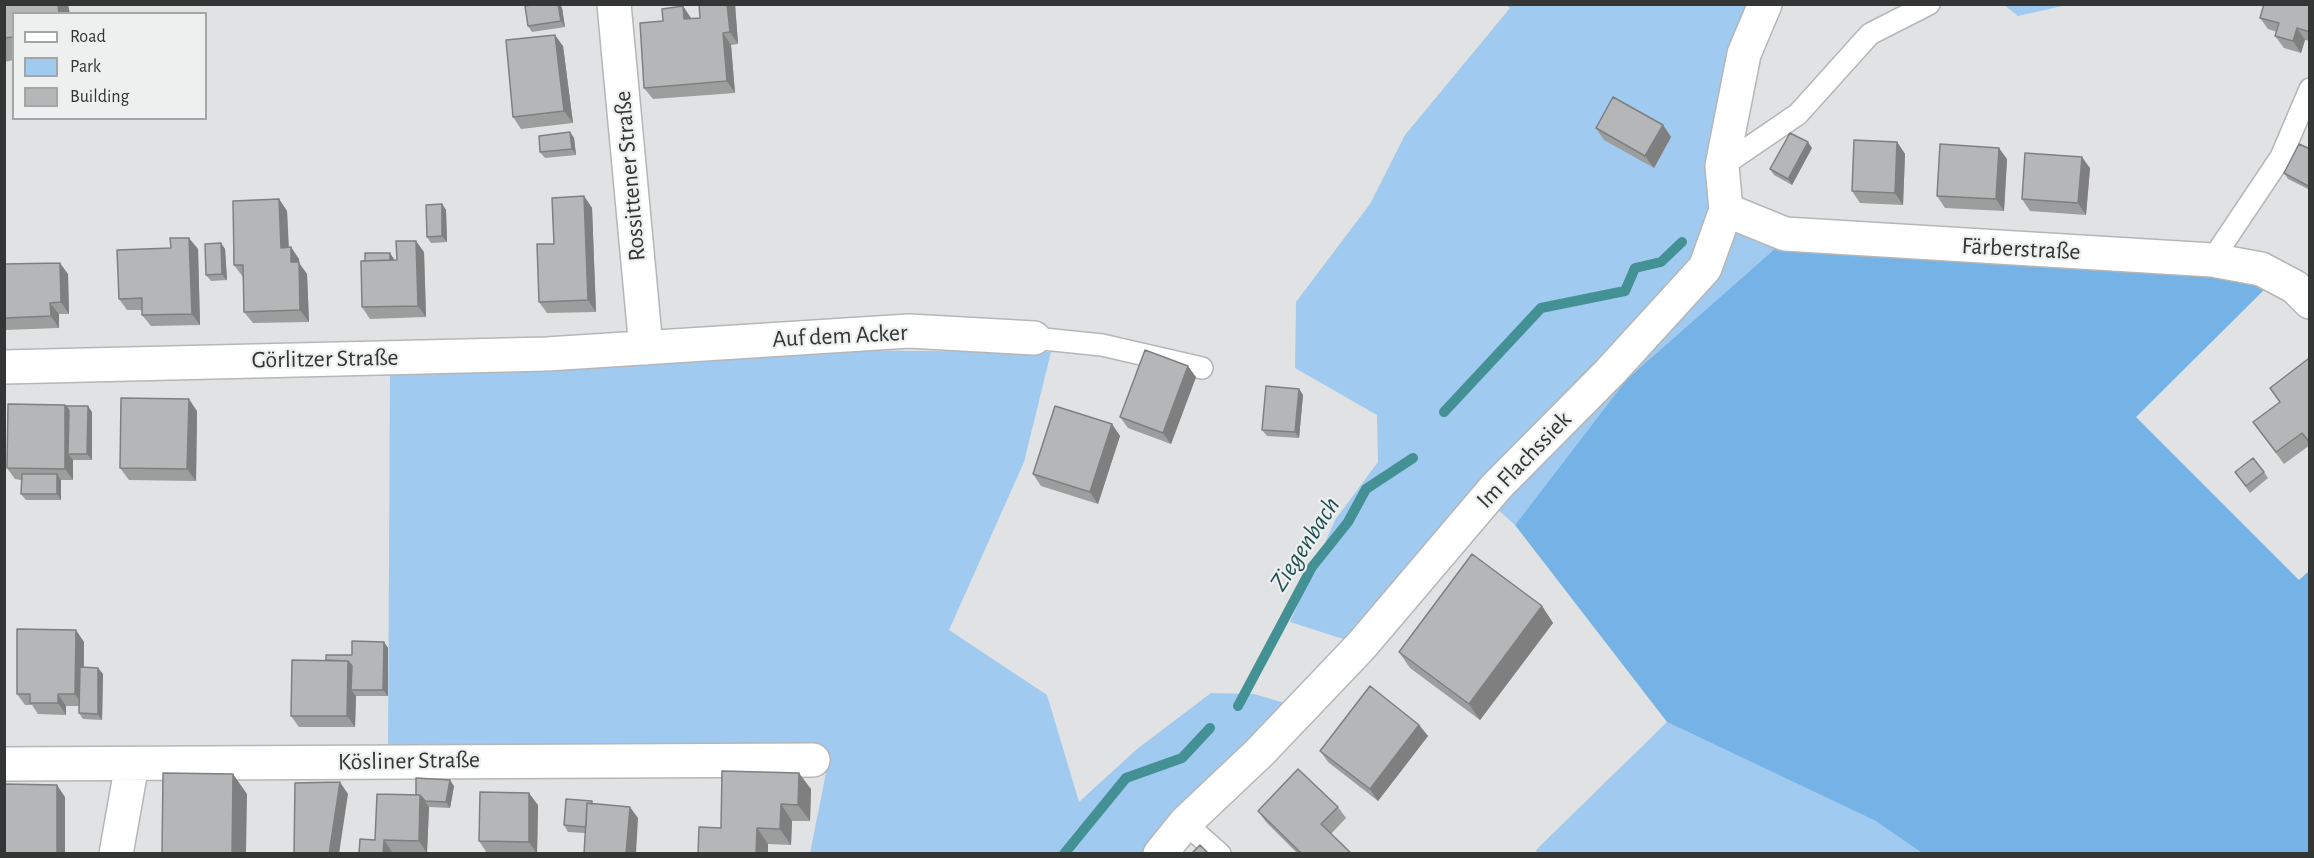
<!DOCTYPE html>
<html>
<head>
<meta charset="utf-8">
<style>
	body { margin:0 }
	#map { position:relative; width:2314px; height:858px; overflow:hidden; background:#e1e2e3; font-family:"Alegreya Sans",sans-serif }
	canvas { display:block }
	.frame { position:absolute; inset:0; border:6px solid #343535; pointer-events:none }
	.legend { position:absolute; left:12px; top:12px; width:195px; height:108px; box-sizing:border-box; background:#eef0f0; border:2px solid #a4a5a5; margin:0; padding:8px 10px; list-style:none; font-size:18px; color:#343535 }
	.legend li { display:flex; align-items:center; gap:12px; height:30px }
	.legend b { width:30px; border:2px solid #a4a5a5 }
</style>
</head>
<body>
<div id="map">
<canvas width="2314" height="858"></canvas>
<div class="frame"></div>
<ul class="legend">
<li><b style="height:8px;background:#fff"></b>Road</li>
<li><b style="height:16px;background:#a0caef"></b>Park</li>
<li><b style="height:16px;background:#b5b6b7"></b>Building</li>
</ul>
</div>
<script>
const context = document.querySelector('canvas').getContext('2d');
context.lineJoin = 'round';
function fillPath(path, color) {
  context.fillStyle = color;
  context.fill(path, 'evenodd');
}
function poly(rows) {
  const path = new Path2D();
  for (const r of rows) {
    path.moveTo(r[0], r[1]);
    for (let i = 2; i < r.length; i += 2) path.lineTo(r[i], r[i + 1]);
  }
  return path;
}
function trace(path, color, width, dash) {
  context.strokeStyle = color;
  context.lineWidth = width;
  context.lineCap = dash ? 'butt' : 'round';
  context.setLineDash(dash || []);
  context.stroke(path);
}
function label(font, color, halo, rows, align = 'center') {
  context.font = font + ' "Alegreya Sans",sans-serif';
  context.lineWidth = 4.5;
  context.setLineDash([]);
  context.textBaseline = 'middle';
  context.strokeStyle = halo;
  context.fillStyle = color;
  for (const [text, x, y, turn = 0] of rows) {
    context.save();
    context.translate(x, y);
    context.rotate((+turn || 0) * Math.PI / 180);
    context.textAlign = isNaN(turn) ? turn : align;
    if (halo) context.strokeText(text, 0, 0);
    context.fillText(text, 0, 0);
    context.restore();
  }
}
fillPath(poly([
	[1506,5,1783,5,1756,59,1731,167,1732,208,1786,239,1627,379,1515,525,1482,495,1359,644,1290,622,1335,520,1378,462,1377,415,1295,368,1296,302,1370,204,1405,135,1510,8],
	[2004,5,2067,5,2018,16],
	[797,350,1051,352,1024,462,949,630,1047,695,1079,802,1137,749,1211,693,1254,694,1302,708,1154,854,810,853,830,753,388,750,390,373],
	[1667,722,1877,821,1922,853,1537,854,1536,850]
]), '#a0caef');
fillPath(poly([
	[1786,239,2226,269,2270,284,2136,417,2299,580,2309,571,2309,853,1922,853,1876,821,1667,722,1515,525,1627,379]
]), '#75b2e6');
trace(poly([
	[1444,412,1541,308,1625,291,1635,268,1661,262,1682,242],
	[1238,706,1312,567,1348,522,1366,489,1413,458],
	[1064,854,1126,778,1182,758,1210,728]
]), '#439194', 10);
const lane = poly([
	[1722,166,1798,114,1870,34,1929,4],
	[2212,260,2281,157,2310,89],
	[1034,338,1102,345,1202,368],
	[1185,823,1220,854]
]);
const street = poly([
	[614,4,646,348],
	[1726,210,1785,234,2212,260,2261,269,2295,287,2310,302],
	[4,367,547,354,909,331,1034,338],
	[4,764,813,760],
	[116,854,132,764],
	[1160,854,1185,823,1259,753,1361,646,1496,487,1610,372,1705,268,1726,210,1722,166,1744,54,1765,4]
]);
trace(lane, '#b5b6b7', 24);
trace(street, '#b5b6b7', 36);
trace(lane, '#fff', 21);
trace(street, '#fff', 33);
fillPath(poly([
	[4,4,14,14,14,60,4,62],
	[699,4,735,4,738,44,731,45,735,93,653,99,644,88,663,21,683,6,691,19,700,18],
	[2310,4,2310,41,2305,40,2301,53,2284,48,2275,36,2277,32,2268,29,2260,18],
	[562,8,565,27,532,32,528,26],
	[563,46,573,123,521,129,513,117],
	[1663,125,1671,137,1654,168,1604,140,1596,128],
	[570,132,574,138,576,155,545,158,540,152],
	[1897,142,1905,154,1903,205,1860,203,1852,191],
	[1812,148,1792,185,1774,175,1770,169],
	[2310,149,2310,190,2288,179,2284,173],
	[2007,159,2004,211,1945,208,1937,196],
	[2090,168,2086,215,2030,211,2022,199],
	[584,196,592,208,596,312,547,313,539,302,554,244],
	[279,199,287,211,289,247,299,259,299,263,307,274,309,322,253,323,244,312,244,277,243,277,234,265],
	[442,204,446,210,447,242,431,243,427,237],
	[221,243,225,249,227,280,211,281,206,275],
	[198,249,200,325,151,326,142,315,142,310,127,310,119,299],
	[424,252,426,317,370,319,362,307,394,259,394,260,397,260],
	[4,264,68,274,69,314,59,314,59,328,4,330],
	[2310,361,2310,445,2284,464,2253,422,2280,402,2270,388],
	[1196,377,1171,444,1128,428,1120,417],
	[1299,389,1303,395,1299,438,1267,436,1262,430],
	[66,406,92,412,92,460,73,460,73,480,61,480,61,500,26,500,21,494,21,480,15,479,7,468],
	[197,411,196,481,129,480,120,468],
	[1112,424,1120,436,1098,504,1041,486,1033,474],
	[2235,472,2264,472,2268,478,2250,493],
	[1542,606,1553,623,1480,720,1410,668,1399,652],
	[84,642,84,667,98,668,103,674,102,720,83,719,79,713,79,706,66,706,66,715,38,714,32,705,25,705,17,694],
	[384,642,388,648,388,696,356,696,355,727,299,727,291,716,326,660,352,655],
	[1419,725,1428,736,1378,801,1328,762,1320,751],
	[454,786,450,808,429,807,427,853,392,852,359,854,375,840,416,795],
	[811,789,810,821,792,821,791,845,768,844,768,854,698,854,721,828],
	[594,804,638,818,585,833,568,832,564,825],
	[538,805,537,854,487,853,479,841],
	[1338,807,1346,818,1331,834,1352,854,1298,854,1266,822,1258,811]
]), '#9c9d9d');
fillPath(poly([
	[58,4,68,4,70,14,59,14],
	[558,4,560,4,562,8,565,27,561,21],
	[727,4,735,4,738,44,730,32],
	[683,6,691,18,692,31,684,19],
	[2297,28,2305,40,2301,53,2293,41],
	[723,33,731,45,735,93,727,81],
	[555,35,563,46,573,123,564,111],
	[1663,125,1671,137,1654,168,1645,156],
	[570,132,574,138,576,155,572,149],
	[1808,142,1812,148,1792,185,1788,179],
	[1897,142,1905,154,1903,205,1895,193],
	[1999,148,2007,159,2004,211,1996,199],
	[2082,157,2090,168,2086,215,2078,203],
	[584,196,592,208,596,312,588,300],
	[279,199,287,211,289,260,281,248],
	[442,204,446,210,447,242,442,236],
	[189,238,198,249,200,325,192,314],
	[416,241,424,252,426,317,418,306],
	[221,243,225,249,227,280,222,274],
	[291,247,299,259,299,263,307,274,309,322,300,310,291,262],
	[390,253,394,259,395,272,390,266],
	[60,263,68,274,69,314,61,302],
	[50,303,59,314,59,328,51,316],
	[1188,366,1196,377,1171,444,1163,433],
	[1299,389,1303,395,1299,438,1295,432],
	[189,399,197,411,196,481,187,469],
	[65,405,73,417,68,454,73,460,73,480,65,469],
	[88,406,92,412,92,460,87,454],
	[1112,424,1120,436,1098,504,1090,492],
	[57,474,61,480,61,500,57,494],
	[1542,606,1553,623,1480,720,1469,704],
	[76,630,84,642,83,706,75,694],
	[384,642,388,648,388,696,383,690],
	[348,661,356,672,351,690,356,696,355,727,347,716],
	[98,668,103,674,102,720,98,714],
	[58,694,66,706,66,715,58,703],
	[1419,725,1428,736,1378,801,1370,789],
	[799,773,811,789,810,821,798,805],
	[233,774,247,794,246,854,232,854],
	[450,780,454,786,450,808,446,802],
	[340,782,348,794,339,854,329,854],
	[57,785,65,797,65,854,57,854],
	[529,793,538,805,537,854,529,842],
	[420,795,429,807,427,853,419,841],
	[781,804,792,821,791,845,780,829],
	[630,807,638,818,636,854,626,854],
	[757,828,768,844,768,854,756,854],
	[384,840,392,852,392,854,383,852]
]), '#7f7f80');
const building = poly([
	[4,4,58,4,59,14,14,14,14,37,4,38,4,4],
	[538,4,558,4,561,21,528,26,525,6,538,4],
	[699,4,727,4,730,32,723,33,727,81,644,88,640,23,663,21,662,9,683,6,684,19,700,18,699,4],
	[2264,4,2310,4,2310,32,2297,28,2293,41,2275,36,2279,23,2260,18,2264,4],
	[555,35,564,111,513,117,506,40,555,35],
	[1613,97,1663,125,1645,156,1596,128,1613,97],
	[570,132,572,149,540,152,539,136,570,132],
	[1790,133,1808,142,1788,179,1770,169,1790,133],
	[1854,140,1897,142,1895,193,1852,191,1854,140],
	[1940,144,1999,148,1996,199,1937,196,1940,144],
	[2299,144,2310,149,2310,187,2284,173,2299,144],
	[2025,153,2082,157,2078,203,2022,199,2025,153],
	[584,196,588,300,539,302,537,244,554,244,552,198,584,196],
	[279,199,281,248,291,247,291,262,299,262,300,310,244,312,243,265,234,265,233,201,279,199],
	[442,204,442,236,427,237,426,205,442,204],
	[170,238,189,238,192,314,142,315,142,298,119,299,117,250,171,248,170,238],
	[396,241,416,241,418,306,362,307,361,261,397,260,396,241],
	[221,243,222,274,206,275,205,244,221,243],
	[365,253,390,253,390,260,365,261,365,253],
	[60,263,61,302,50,303,51,316,4,318,4,264,60,263],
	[1145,350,1188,366,1163,433,1120,417,1145,350],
	[2308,359,2310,361,2310,443,2302,433,2276,452,2253,422,2280,402,2270,388,2308,359],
	[1266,386,1299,389,1295,432,1262,430,1266,386],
	[121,398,189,399,187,469,120,468,121,398],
	[8,404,65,405,65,469,7,468,8,404],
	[66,406,88,406,87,454,68,454,69,411,66,406],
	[1055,406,1112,424,1090,492,1033,474,1055,406],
	[2253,458,2264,472,2246,486,2235,472,2253,458],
	[22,474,57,474,57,494,21,494,22,474],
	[1472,554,1542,606,1469,704,1399,652,1472,554],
	[17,629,76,630,75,694,58,694,58,703,30,703,30,694,17,694,17,629],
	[352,641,384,642,383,690,351,690,352,666,348,661,326,660,326,655,352,655,352,641],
	[292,660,348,661,347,716,291,716,292,660],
	[80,667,98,668,98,714,79,713,80,667],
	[1370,686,1419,725,1370,789,1320,751,1370,686],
	[1298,769,1338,807,1321,824,1352,854,1302,854,1258,811,1298,769],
	[722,771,799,773,798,805,781,804,780,829,757,828,756,854,698,854,699,827,721,828,722,771],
	[163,773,233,774,232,854,162,854,163,773],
	[416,778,450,780,446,802,425,801,420,795,416,795,416,778],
	[340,782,329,854,294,854,295,783,340,782],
	[4,784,57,785,57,854,4,854,4,784],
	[480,792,529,793,529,842,479,841,480,792],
	[377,794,420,795,419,841,384,840,383,852,413,854,359,854,360,839,375,840,377,794],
	[566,799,592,801,592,804,587,803,586,827,564,825,566,799],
	[587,803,630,807,626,854,584,854,587,803],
	[1200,845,1209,854,1191,854,1200,845]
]);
fillPath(building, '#b5b6b7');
trace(building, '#7f7f80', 1.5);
label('24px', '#343535', '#eef0f0', [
	["Rossittener Straße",630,176,-95],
	["Färberstraße",2021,249,3],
	["Auf dem Acker",840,336,-3],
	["Görlitzer Straße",325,359,-1],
	["Im Flachssiek",1524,460,-46],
	["Kösliner Straße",409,761,-1]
]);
label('italic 26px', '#205052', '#eef0f0', [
	["Ziegenbach",1305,544,-57]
]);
</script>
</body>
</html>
